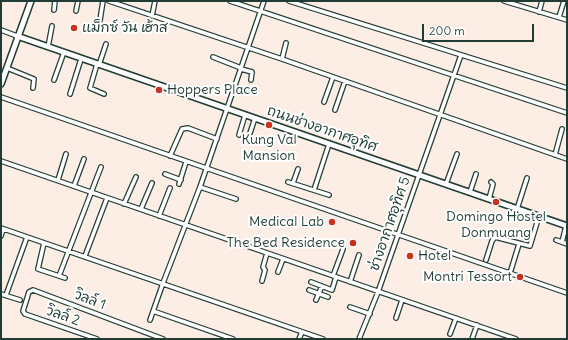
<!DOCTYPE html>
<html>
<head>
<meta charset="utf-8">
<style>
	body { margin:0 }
	#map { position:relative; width:568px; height:340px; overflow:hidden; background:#fdeee5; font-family:Delius,sans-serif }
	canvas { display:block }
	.frame { position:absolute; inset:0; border:2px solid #1f3d34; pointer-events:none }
	.scale { position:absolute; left:422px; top:24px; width:112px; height:18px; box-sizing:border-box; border:2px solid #1f3d34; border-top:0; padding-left:5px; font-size:12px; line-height:14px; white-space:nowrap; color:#1f3d34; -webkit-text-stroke:3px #fff; paint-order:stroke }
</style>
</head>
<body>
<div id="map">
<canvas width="568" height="340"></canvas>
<div class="frame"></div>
<div class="scale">200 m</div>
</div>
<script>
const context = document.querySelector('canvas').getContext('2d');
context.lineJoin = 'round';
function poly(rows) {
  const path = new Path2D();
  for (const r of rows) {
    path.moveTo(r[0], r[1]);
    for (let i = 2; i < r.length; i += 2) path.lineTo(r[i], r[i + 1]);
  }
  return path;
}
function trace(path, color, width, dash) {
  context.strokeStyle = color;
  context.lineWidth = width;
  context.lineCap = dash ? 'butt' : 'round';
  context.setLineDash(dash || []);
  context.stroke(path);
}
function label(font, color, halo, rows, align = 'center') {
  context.font = font + ' Delius,"Playpen Sans Thai",sans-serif';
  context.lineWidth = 4;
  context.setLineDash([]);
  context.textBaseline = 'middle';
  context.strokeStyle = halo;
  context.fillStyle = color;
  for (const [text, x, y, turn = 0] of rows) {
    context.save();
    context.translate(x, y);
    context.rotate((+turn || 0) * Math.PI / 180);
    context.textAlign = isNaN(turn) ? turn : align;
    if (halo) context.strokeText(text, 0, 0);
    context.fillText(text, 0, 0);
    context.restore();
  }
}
const street = poly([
	[109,1,282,59,567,159],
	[230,1,567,113],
	[289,1,567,88],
	[504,1,567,20],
	[54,10,55,1],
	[76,11,78,1],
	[539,12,542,1],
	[152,16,155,1],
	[559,17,564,1],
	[100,20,103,1],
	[1,30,17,36],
	[48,47,52,26],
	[213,57,241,68],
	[282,59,286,43],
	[97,64,90,88,104,94],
	[99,65,106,44],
	[7,68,34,79,33,88],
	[241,69,252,72,251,80],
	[54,80,64,52],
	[70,94,81,59],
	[1,97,567,293],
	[324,102,333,77],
	[335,110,345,81],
	[250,133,255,118],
	[239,135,245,115],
	[555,155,562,129],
	[170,156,182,129,188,128,217,139],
	[1,161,516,339],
	[165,174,181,180],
	[58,180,66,154],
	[288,182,329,195],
	[293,183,298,169],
	[179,184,186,162],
	[446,184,457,154],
	[74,186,84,159],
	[200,187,236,199],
	[314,190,329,144],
	[470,192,476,174],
	[489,199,493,184,491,182],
	[124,204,136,177],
	[141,209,152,183],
	[517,209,527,178],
	[159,216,170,188],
	[1,228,323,339],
	[1,236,3,229],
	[556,240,567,244],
	[562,242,566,226],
	[44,243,38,269,65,278],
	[85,256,107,198],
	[486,260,492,241,495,237,530,246,539,216],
	[511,270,519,244],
	[278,272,283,259],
	[59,276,101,167],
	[333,276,343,249],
	[262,281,265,270,263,267,267,253],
	[311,282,332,290,336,277],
	[350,282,359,255],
	[309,290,328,297],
	[1,294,20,300],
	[6,295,27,237],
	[316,300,322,286],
	[350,307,370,314],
	[153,311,233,339],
	[396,318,402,300],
	[150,320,163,283,200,187,264,1],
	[450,334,456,318],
	[97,339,25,314,23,311,29,292,33,290,163,339],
	[299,339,302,332],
	[359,339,378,292,461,55],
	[472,339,477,325]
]);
const secondary = poly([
	[17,36,567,226],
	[1,84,31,1]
]);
trace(street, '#1f3d34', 6);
trace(secondary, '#1f3d34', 8);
trace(street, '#fff', 3.5);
trace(secondary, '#fff', 5);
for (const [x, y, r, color] of [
	[74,28,4,"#c8321e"],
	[159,90,4,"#c8321e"],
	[269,125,4,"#c8321e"],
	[496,202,4,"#c8321e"],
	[332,222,4,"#c8321e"],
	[353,243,4,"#c8321e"],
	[410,256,4,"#c8321e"],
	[520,277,4,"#c8321e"]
]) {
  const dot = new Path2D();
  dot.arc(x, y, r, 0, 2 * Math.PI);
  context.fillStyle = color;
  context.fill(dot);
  trace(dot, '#fff', 1.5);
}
label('14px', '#1f3d34', '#fff', [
	["แม็กซ์ วัน เฮ้าส",82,28],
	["Hoppers Place",167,90],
	["Kung Val",269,140,"center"],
	["Mansion",269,156,"center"],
	["Domingo Hostel",496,217,"center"],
	["Donmuang",496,233,"center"],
	["Medical Lab",324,222,"right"],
	["The Bed Residence",345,243,"right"],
	["Hotel",418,256],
	["Montri Tessort",512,277,"right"]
], 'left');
label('14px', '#1f3d34', '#fff', [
	["ถนนช่างอากาศอุทิศ",322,129,19],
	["ช่างอากาศอุทิศ 5",390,224,-71],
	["วิลล์ 1",90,300,21],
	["วิลล์ 2",63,316,19]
]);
</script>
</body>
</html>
